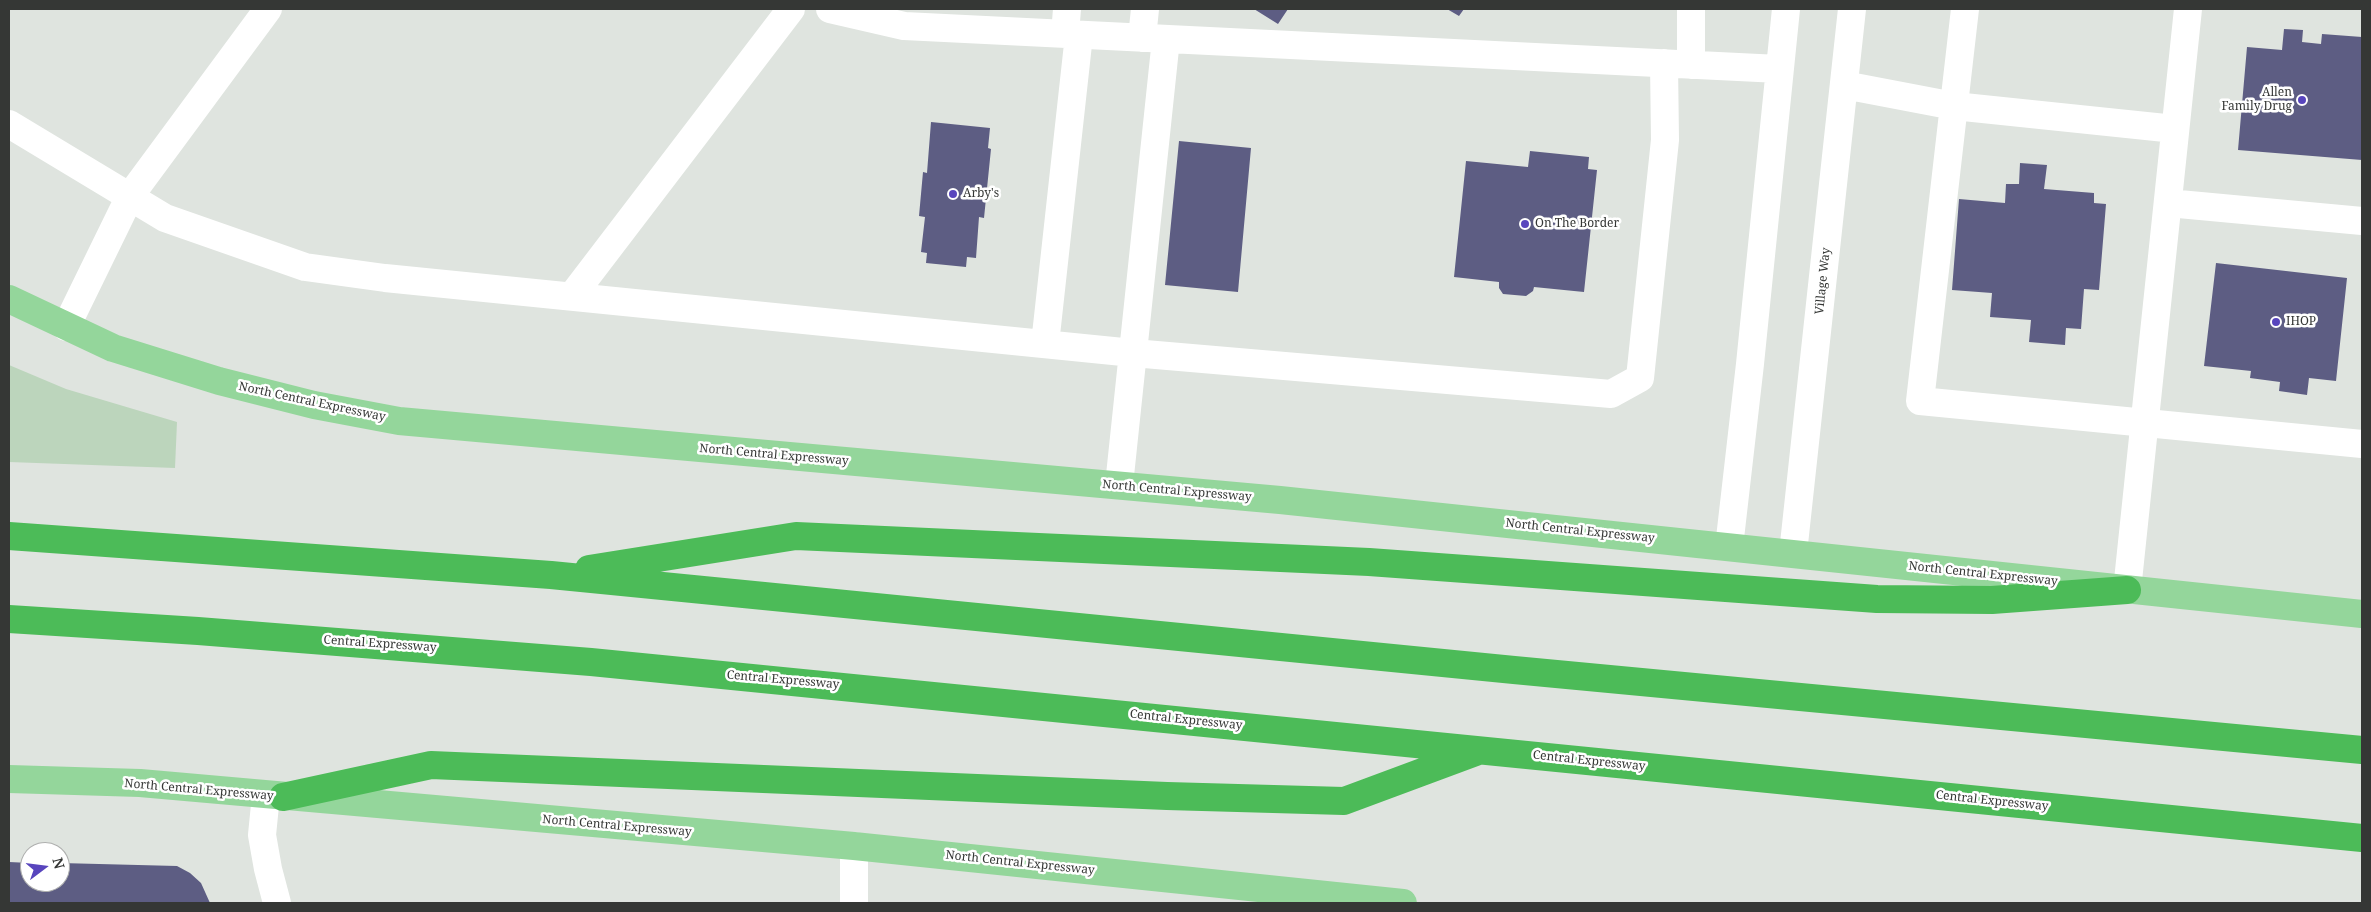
<!DOCTYPE html>
<html>
<head>
<meta charset="utf-8">
<style>
	body { margin:0 }
	#map { position:relative; width:2371px; height:912px; overflow:hidden; background:#dfe4df; font-family:"Noto Serif",serif }
	canvas { display:block }
	.frame { position:absolute; inset:0; border:10px solid #353735; pointer-events:none }
	.north { position:absolute; left:20px; top:842px; width:50px; height:50px; box-sizing:border-box; background:#fff; border:1px solid #aeafae; border-radius:50%; rotate:75deg; font-size:14px; font-weight:700; line-height:20px; text-align:center; color:#353735 }
	.north::after { content:''; display:block; margin:auto; width:18px; height:22px; background:#5845bd; clip-path:polygon(50% 0,100% 100%,50% 72%,0 100%) }
</style>
</head>
<body>
<div id="map">
<canvas width="2371" height="912"></canvas>
<div class="frame"></div>
<div class="north">N</div>
</div>
<script>
const context = document.querySelector('canvas').getContext('2d');
context.lineJoin = 'round';
function fillPath(path, color) {
  context.fillStyle = color;
  context.fill(path, 'evenodd');
}
function poly(rows) {
  const path = new Path2D();
  for (const r of rows) {
    path.moveTo(r[0], r[1]);
    for (let i = 2; i < r.length; i += 2) path.lineTo(r[i], r[i + 1]);
  }
  return path;
}
function trace(path, color, width, dash) {
  context.strokeStyle = color;
  context.lineWidth = width;
  context.lineCap = dash ? 'butt' : 'round';
  context.setLineDash(dash || []);
  context.stroke(path);
}
function label(font, color, halo, rows, align = 'center') {
  context.font = font + ' "Noto Serif",serif';
  context.lineWidth = 5;
  context.setLineDash([]);
  context.textBaseline = 'middle';
  context.strokeStyle = halo;
  context.fillStyle = color;
  for (const [text, x, y, turn = 0] of rows) {
    context.save();
    context.translate(x, y);
    context.rotate((+turn || 0) * Math.PI / 180);
    context.textAlign = isNaN(turn) ? turn : align;
    if (halo) context.strokeText(text, 0, 0);
    context.fillText(text, 0, 0);
    context.restore();
  }
}
fillPath(poly([
	[9,365,66,389,177,422,175,468,9,462]
]), '#bcd5bc');
fillPath(poly([
	[1254,9,1288,9,1278,24],
	[1447,9,1464,9,1459,16],
	[2284,29,2303,30,2302,42,2321,44,2322,34,2362,37,2362,160,2238,150,2247,47,2282,50],
	[931,122,990,128,988,148,991,149,984,218,979,217,976,258,967,257,966,267,926,263,927,253,921,252,925,217,919,216,923,172,927,173],
	[1179,141,1251,148,1238,292,1165,285],
	[1530,151,1589,157,1588,169,1597,170,1584,292,1534,287,1533,291,1526,296,1503,294,1499,288,1499,282,1454,277,1466,161,1528,167],
	[2020,163,2047,165,2044,189,2094,193,2094,203,2106,204,2099,290,2084,289,2081,329,2066,328,2065,345,2029,342,2031,320,1990,317,1992,293,1952,290,1959,199,2005,203,2006,184,2019,184],
	[2216,263,2347,278,2336,381,2309,378,2307,395,2279,391,2280,382,2250,378,2251,371,2204,366],
	[9,862,30,863,30,882,60,882,60,863,177,866,190,873,201,883,210,903,9,903]
]), '#5d5d83');
trace(poly([
	[830,9,904,26,1779,69],
	[1691,9,1691,65],
	[1965,9,1920,401,2362,444],
	[1065,34,1067,9],
	[1142,38,1145,9],
	[1844,85,1954,106,2175,129],
	[9,124,165,218,305,267,385,278,1133,353,1611,394,1640,378,1665,140,1664,63],
	[2168,203,2362,221],
	[572,296,791,9],
	[66,327,130,196,268,9],
	[1045,344,1079,35],
	[1119,485,1166,39],
	[1729,547,1750,364,1786,9],
	[1793,553,1852,9],
	[2127,590,2188,9],
	[266,795,262,835,268,869,277,903],
	[854,846,854,903]
]), '#fff', 28);
trace(poly([
	[9,299,113,348,219,381,314,405,399,421,1280,500,2362,614],
	[9,779,140,783,854,846,1403,903]
]), '#94d69b', 28);
trace(poly([
	[9,536,551,575,1514,670,2362,750],
	[589,569,796,536,1369,562,1877,599,1992,600,2127,590],
	[9,619,198,631,591,662,2362,838],
	[283,797,431,765,1167,796,1344,801,1476,752]
]), '#4cbb58', 28);
for (const [x, y, r, color] of [
	[2302,100,5,"#5845bd"],
	[953,194,5,"#5845bd"],
	[1525,224,5,"#5845bd"],
	[2276,322,5,"#5845bd"]
]) {
  const dot = new Path2D();
  dot.arc(x, y, r, 0, 2 * Math.PI);
  context.fillStyle = color;
  context.fill(dot);
  trace(dot, '#fff', 2);
}
label('12px', '#353735', '#fff', [
	["Allen",2292,93,"right"],
	["Family Drug",2292,107,"right"],
	["Arby's",963,194],
	["On The Border",1535,224],
	["IHOP",2286,322]
], 'left');
label('12px', '#353735', '#fff', [
	["Village Way",1823,281,-84],
	["North Central Expressway",312,402,12],
	["North Central Expressway",774,455,5],
	["North Central Expressway",1177,491,5],
	["North Central Expressway",1580,531,6],
	["North Central Expressway",1983,574,6],
	["Central Expressway",380,644,4],
	["Central Expressway",783,680,5],
	["Central Expressway",1186,720,6],
	["Central Expressway",1589,761,6],
	["North Central Expressway",199,790,5],
	["Central Expressway",1992,801,6],
	["North Central Expressway",617,826,5],
	["North Central Expressway",1020,863,6]
]);
</script>
</body>
</html>
